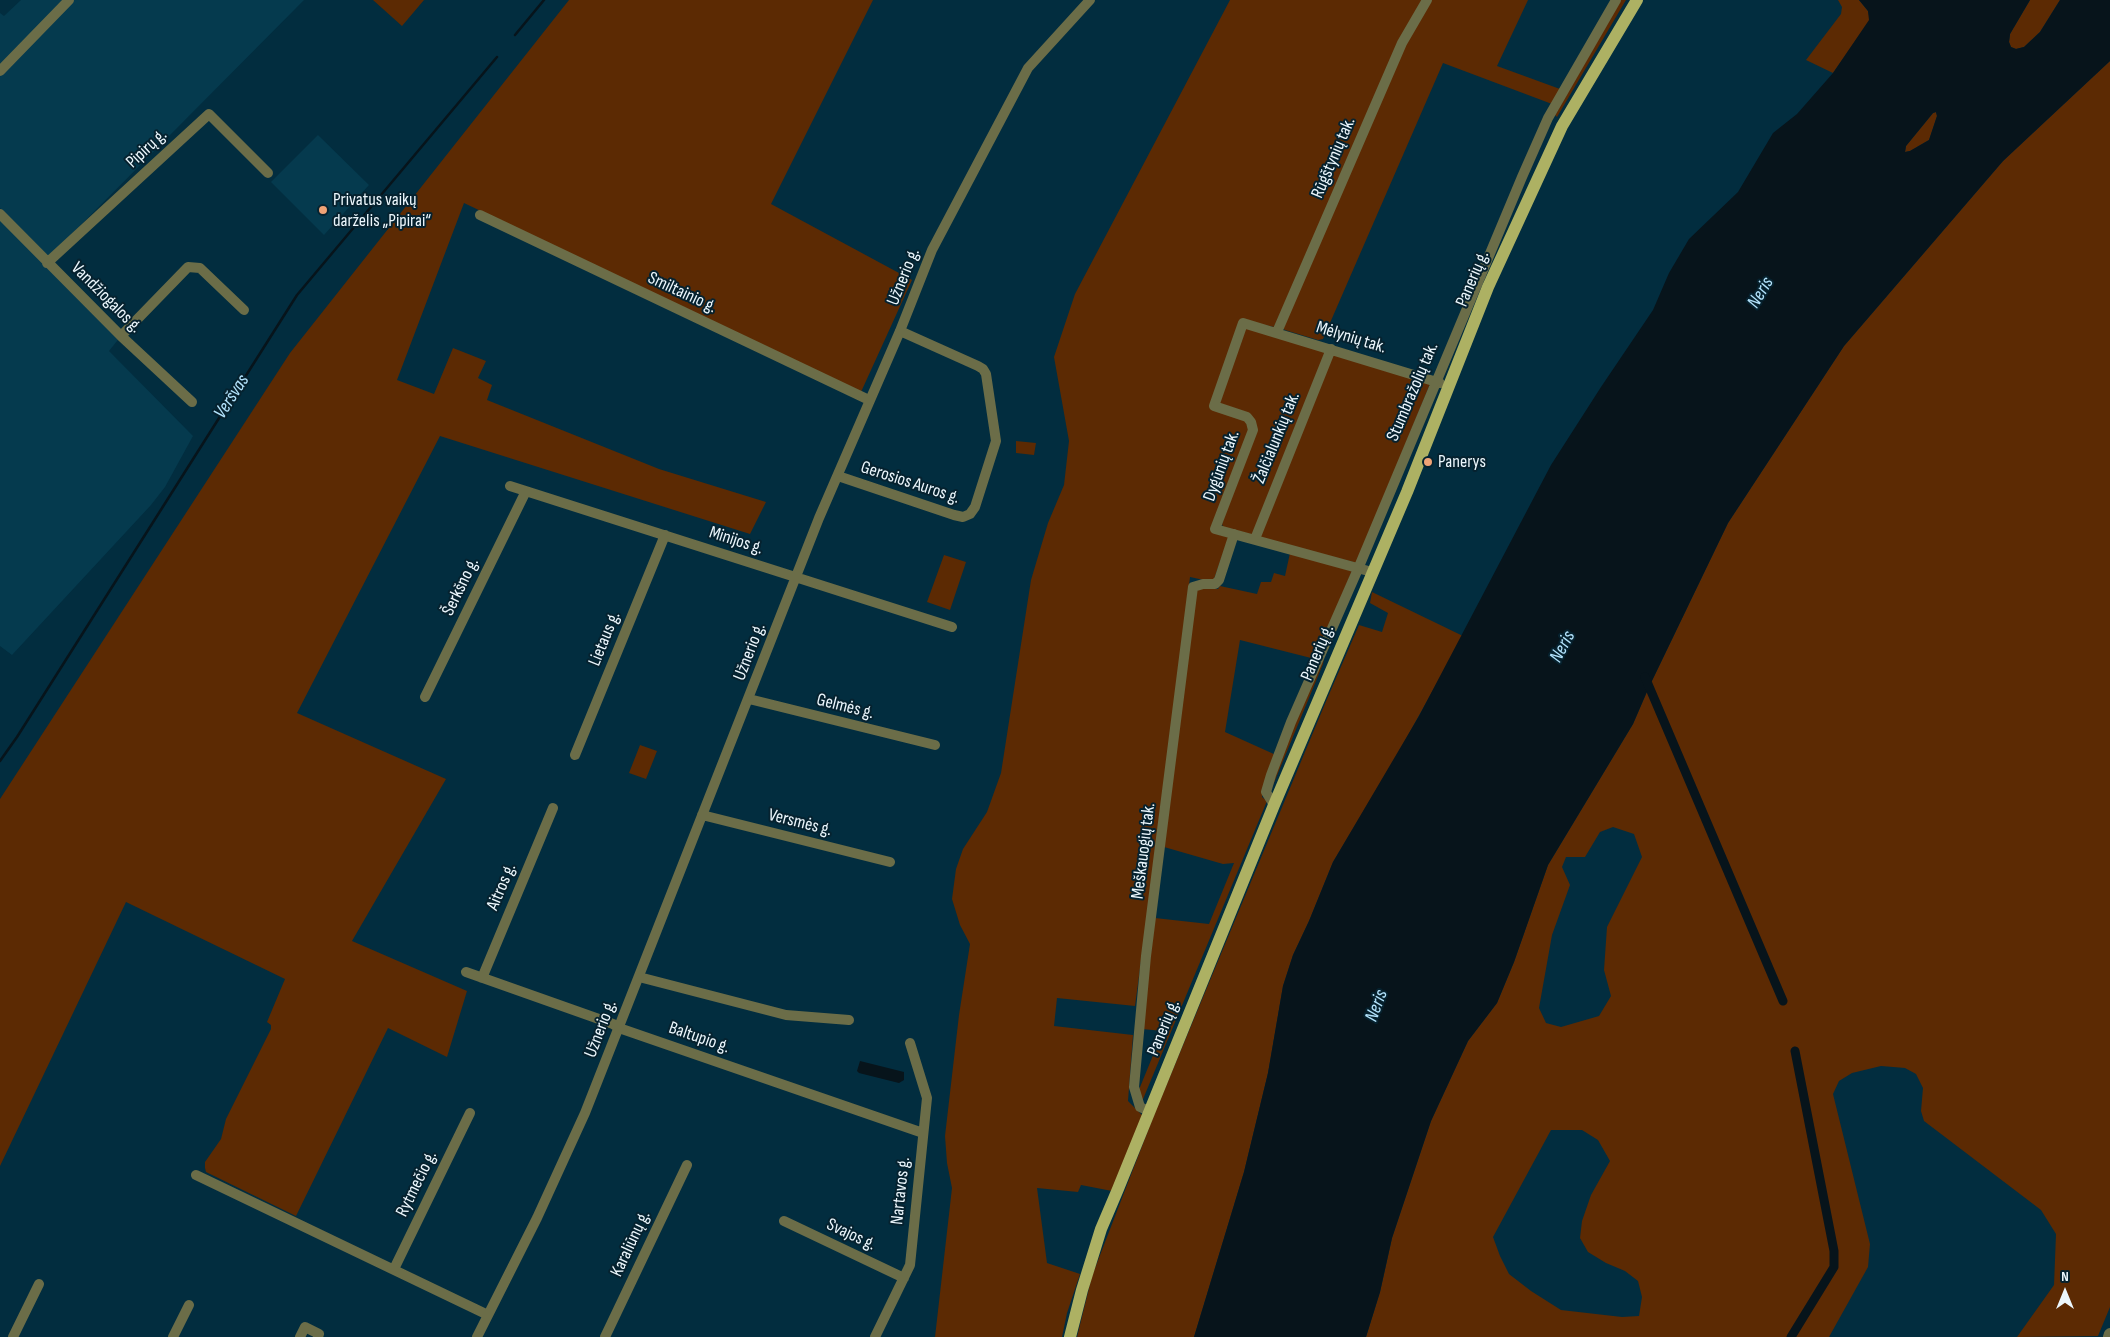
<!DOCTYPE html>
<html>
<head>
<meta charset="utf-8">
<style>
	body { margin:0 }
	#map { position:relative; width:2110px; height:1337px; overflow:hidden; background:#022d3f; font-family:"Sofia Sans Condensed",sans-serif }
	canvas { display:block }
	.north { position:absolute; left:2040px; top:1267px; width:50px; height:50px; -webkit-text-stroke:4px #06222f; paint-order:stroke; rotate:0deg; font-size:14px; font-weight:700; line-height:20px; text-align:center; color:#ecf7fd }
	.north::after { content:''; display:block; margin:auto; width:18px; height:22px; background:#ecf7fd; clip-path:polygon(50% 0,100% 100%,50% 72%,0 100%) }
</style>
</head>
<body>
<div id="map">
<canvas width="2110" height="1337"></canvas>
<div class="north">N</div>
</div>
<script>
const context = document.querySelector('canvas').getContext('2d');
context.lineJoin = 'round';
function fillPath(path, color) {
  context.fillStyle = color;
  context.fill(path, 'evenodd');
}
function poly(rows) {
  const path = new Path2D();
  for (const r of rows) {
    path.moveTo(r[0], r[1]);
    for (let i = 2; i < r.length; i += 2) path.lineTo(r[i], r[i + 1]);
  }
  return path;
}
function trace(path, color, width, dash) {
  context.strokeStyle = color;
  context.lineWidth = width;
  context.lineCap = dash ? 'butt' : 'round';
  context.setLineDash(dash || []);
  context.stroke(path);
}
function label(font, color, halo, rows, align = 'center') {
  context.font = font + ' "Sofia Sans Condensed",sans-serif';
  context.lineWidth = 4;
  context.setLineDash([]);
  context.textBaseline = 'middle';
  context.strokeStyle = halo;
  context.fillStyle = color;
  for (const [text, x, y, turn = 0] of rows) {
    context.save();
    context.translate(x, y);
    context.rotate((+turn || 0) * Math.PI / 180);
    context.textAlign = isNaN(turn) ? turn : align;
    if (halo) context.strokeText(text, 0, 0);
    context.fillText(text, 0, 0);
    context.restore();
  }
}
fillPath(poly([
	[21,0,304,0,49,257,0,208,0,13,4,16],
	[318,135,369,185,324,235,271,182],
	[0,214,121,336,109,351,193,436,165,487,151,505,12,655,0,646]
]), '#053a4e');
fillPath(poly([
	[373,0,424,0,402,26],
	[569,0,873,0,771,204,912,280,861,392,464,203,397,380,434,394,453,348,486,361,478,378,492,385,487,400,659,469,766,502,750,534,440,436,297,713,446,779,352,941,467,991,447,1057,388,1028,296,1216,206,1172,205,1168,205,1162,221,1139,226,1119,271,1029,271,1025,267,1022,285,979,126,902,0,1166,0,799,290,353],
	[1230,0,1424,0,1274,327,1242,320,1210,405,1246,421,1250,426,1211,531,1229,536,1213,582,1190,577,1170,742,1135,1006,1057,998,1054,1026,1133,1035,1128,1101,1143,1116,1112,1191,1081,1185,1078,1192,1037,1188,1047,1263,1080,1274,1067,1313,1062,1337,935,1337,952,1188,947,1163,945,1136,959,1015,970,944,960,925,952,899,956,869,963,849,987,812,1001,773,1031,580,1048,523,1064,485,1069,441,1054,357,1075,294],
	[1431,0,1528,0,1497,66,1560,89,1552,104,1443,63,1323,339,1318,340,1285,330,1282,328,1409,35],
	[1621,0,1626,0,1557,117,1555,115],
	[1838,0,1859,0,1868,11,1870,20,1833,73,1806,60,1841,14,1842,7],
	[2030,0,2060,0,2040,32,2024,47,2016,49,2011,47,2009,42,2010,34],
	[2110,61,2110,1307,2098,1336,2017,1337,2054,1285,2056,1234,2041,1210,1924,1121,1921,1111,1923,1088,1916,1074,1905,1068,1881,1066,1852,1073,1839,1081,1833,1094,1870,1244,1868,1267,1829,1337,1366,1337,1380,1292,1392,1238,1431,1121,1468,1041,1497,1003,1514,962,1548,865,1633,724,1649,687,1728,523,1844,346,2003,161],
	[1613,827,1634,834,1642,857,1607,927,1604,970,1611,996,1599,1016,1561,1027,1546,1023,1539,1008,1552,935,1570,885,1562,867,1566,857,1585,857,1600,832],
	[1551,1130,1582,1130,1598,1140,1610,1161,1591,1195,1582,1221,1580,1238,1588,1252,1606,1263,1625,1271,1638,1281,1642,1297,1639,1316,1622,1317,1561,1310,1531,1291,1509,1274,1500,1256,1493,1237],
	[1936,112,1937,116,1929,140,1910,151,1905,152,1906,146,1933,113],
	[1245,326,1329,351,1254,535,1223,527,1222,524,1254,424,1218,404],
	[1332,352,1430,384,1357,563,1260,538],
	[1016,441,1036,443,1034,455,1016,453],
	[1290,553,1352,571,1315,659,1240,640,1225,732,1276,755,1264,787,1262,797,1267,801,1141,1104,1138,1092,1163,1031,1142,1029,1155,918,1209,924,1234,863,1223,864,1164,847,1196,591,1201,588,1218,589,1220,586,1257,594,1261,582,1271,582,1274,573,1285,576],
	[944,555,966,562,950,610,927,602],
	[1372,592,1463,636,1396,757,1333,862,1309,921,1293,955,1283,986,1268,1073,1244,1172,1194,1337,1077,1337,1092,1276,1154,1115,1327,699,1359,625,1382,632,1388,613,1370,603],
	[1326,644,1323,664,1271,790,1269,790],
	[640,745,657,751,646,779,629,773]
]), '#5c2a03');
fillPath(poly([
	[1859,0,2030,0,2010,34,2009,42,2011,47,2016,49,2024,47,2040,32,2060,0,2110,0,2110,61,2003,161,1844,346,1728,523,1649,687,1633,724,1548,865,1514,962,1497,1003,1468,1041,1431,1121,1392,1238,1380,1292,1366,1337,1194,1337,1244,1172,1268,1073,1283,986,1293,955,1309,921,1333,862,1419,716,1551,465,1601,387,1653,310,1669,273,1689,239,1738,192,1773,133,1797,114,1833,73,1869,20,1868,11],
	[1936,112,1937,116,1929,140,1910,151,1905,152,1906,146,1933,113],
	[860,1061,904,1072,904,1080,899,1083,859,1073,857,1071]
]), '#07141b');
trace(poly([
	[515,35,544,0],
	[0,761,17,737,297,295,497,57]
]), '#07141b', 2.5);
trace(poly([
	[1645,677,1783,1001],
	[1791,1337,1834,1267,1834,1251,1795,1051]
]), '#07141b', 9);
trace(poly([
	[0,71,69,0],
	[0,214,121,336,192,402],
	[480,215,869,400],
	[47,263,209,114,268,173],
	[1277,332,1402,43,1427,0],
	[121,336,188,267,200,268,244,310],
	[838,476,954,515,963,517,970,514,975,507,996,441,986,374,983,369,978,366,900,331],
	[510,486,952,627],
	[1255,539,1331,349],
	[1372,572,1215,529,1253,430,1251,422,1247,417,1214,406,1243,323,1440,383],
	[425,697,526,491],
	[749,699,935,745],
	[575,755,665,535],
	[1274,805,1266,792,1271,775,1291,722,1358,569,1522,177,1548,118,1616,0],
	[702,815,890,862],
	[466,972,613,1024,619,1028,923,1133],
	[639,977,786,1015,849,1020],
	[482,978,553,808],
	[1149,1111,1140,1107,1134,1087,1146,956,1193,587,1203,584,1215,584,1219,580,1234,534],
	[196,1175,488,1315],
	[784,1221,904,1278],
	[394,1269,470,1113],
	[13,1337,39,1284],
	[173,1337,189,1305],
	[300,1337,305,1327,319,1334,318,1337],
	[477,1337,537,1218,585,1113,819,518,900,331,932,250,1028,68,1090,0],
	[605,1337,687,1165],
	[875,1337,910,1265,927,1098,910,1043]
]), '#6b6d48', 10);
trace(poly([
	[2109,1337,2110,1334]
]), '#6b6d48', 12);
trace(poly([
	[1070,1337,1082,1290,1101,1229,1118,1189,1274,805,1407,492,1488,287,1562,126,1637,0]
]), '#adb163', 12);
for (const [x, y, r, color] of [
	[323,210,5,"#efa376"],
	[1428,462,5,"#efa376"]
]) {
  const dot = new Path2D();
  dot.arc(x, y, r, 0, 2 * Math.PI);
  context.fillStyle = color;
  context.fill(dot);
  trace(dot, '#06222f', 2);
}
label('18px', '#ecf7fd', '#06222f', [
	["Pipirų g.",147,149,-43],
	["Rūgštynių tak.",1334,158,-67],
	["Užnerio g.",904,277,-68],
	["Panerių g.",1473,279,-67],
	["Smiltainio g.",682,293,25],
	["Vandžiogalos g.",106,298,45],
	["Mėlynių tak.",1351,338,17],
	["Stumbražolių tak.",1413,392,-67],
	["Žalčialunkių tak.",1277,438,-68],
	["Dygūnių tak.",1222,466,-70],
	["Gerosios Auros g.",910,483,18],
	["Minijos g.",736,541,18],
	["Šerkšno g.",461,587,-64],
	["Lietaus g.",605,639,-68],
	["Užnerio g.",750,652,-69],
	["Panerių g.",1318,653,-67],
	["Gelmės g.",845,707,14],
	["Versmės g.",800,823,14],
	["Meškauogių tak.",1144,851,-83],
	["Aitros g.",502,887,-67],
	["Panerių g.",1164,1028,-68],
	["Užnerio g.",601,1029,-69],
	["Baltupio g.",699,1038,19],
	["Rytmečio g.",417,1184,-64],
	["Nartavos g.",901,1191,-84],
	["Svajos g.",851,1235,25],
	["Karaliūnų g.",631,1244,-65]
]);
label('18px', '#ecf7fd', '#06222f', [
	["Privatus vaikų",333,200],
	["darželis „Pipirai“",333,221],
	["Panerys",1438,462]
], 'left');
label('italic 19px', '#b3e3fc', '#06222f', [
	["Neris",1761,293,-59],
	["Veršvas",232,397,-57],
	["Neris",1563,647,-62],
	["Neris",1377,1006,-69]
]);
</script>
</body>
</html>
